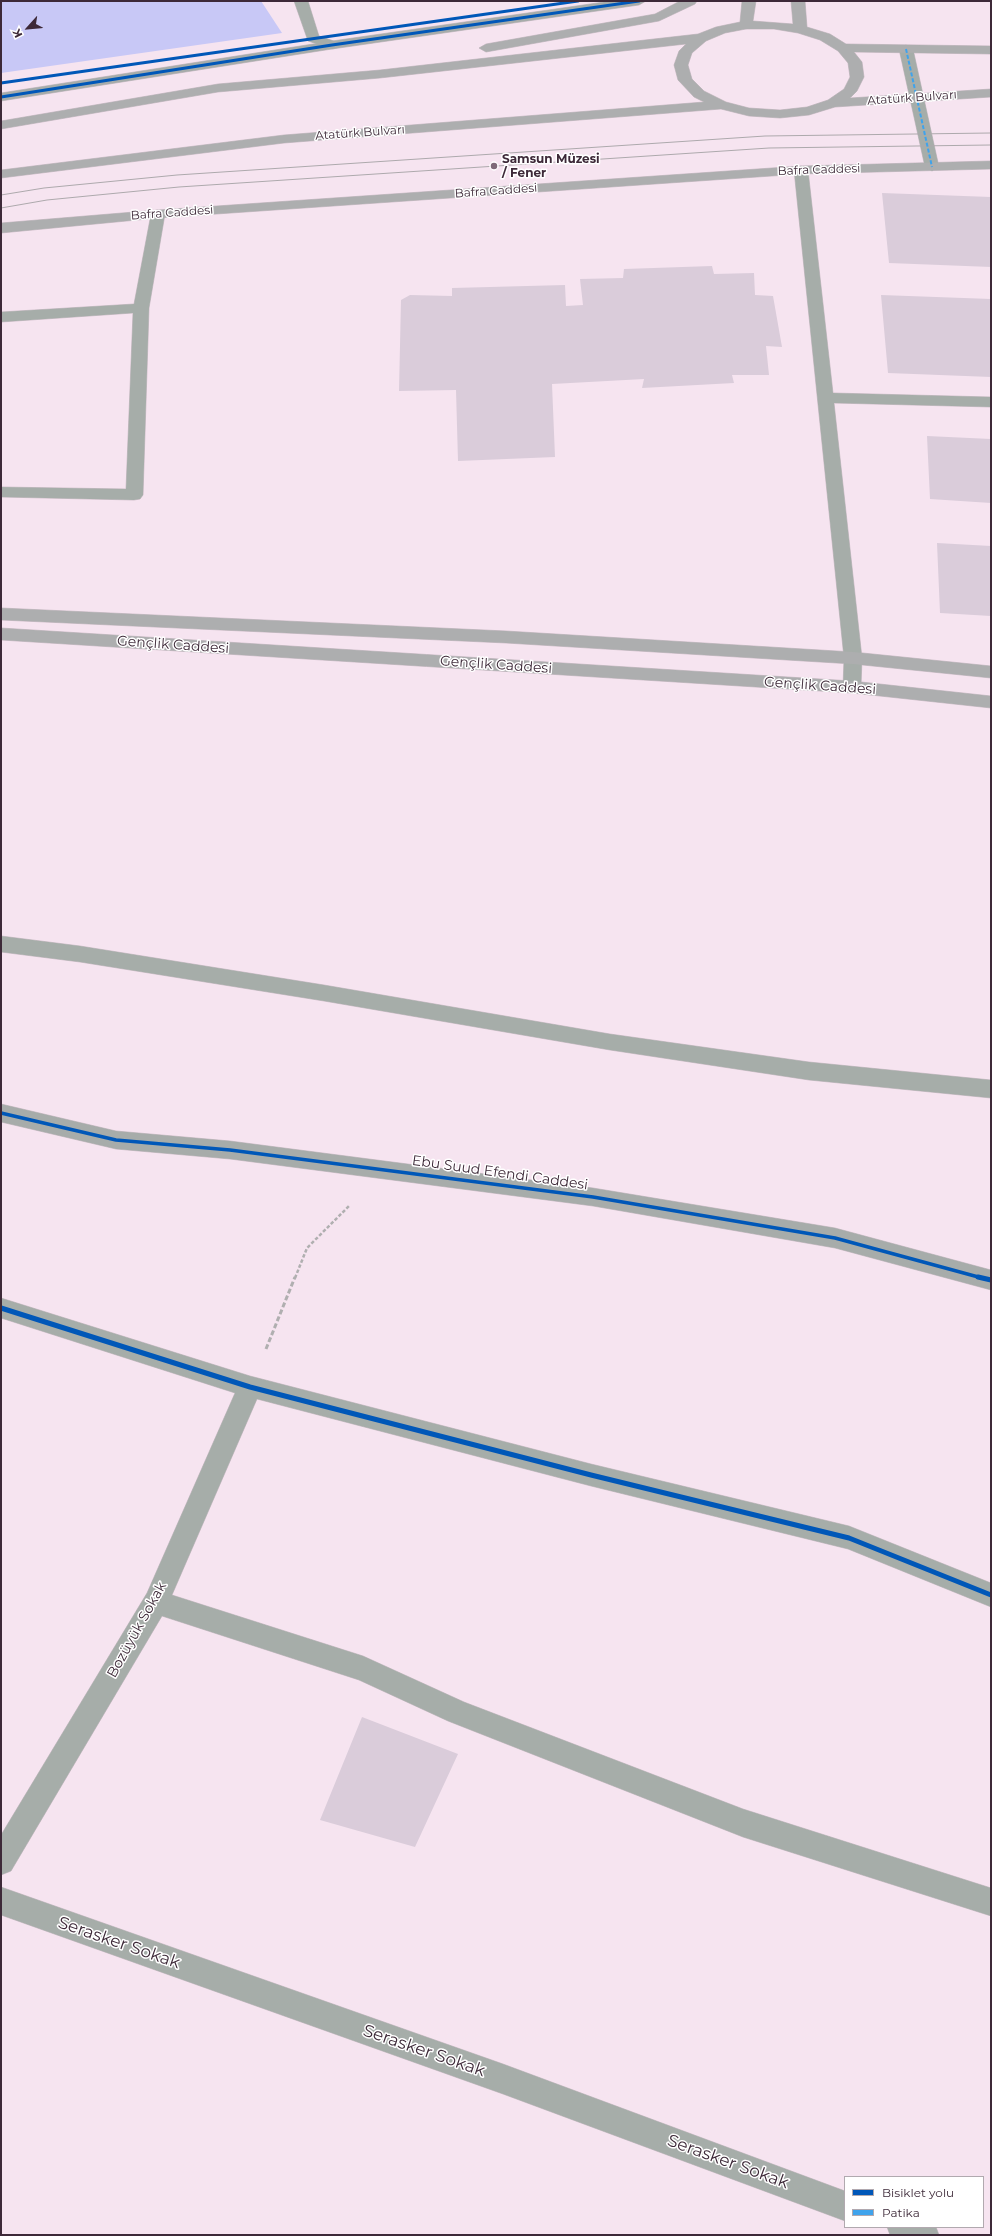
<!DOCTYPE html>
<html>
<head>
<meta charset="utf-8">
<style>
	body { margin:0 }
	#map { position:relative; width:992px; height:2236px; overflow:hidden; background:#f6e4f0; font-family:Montserrat,sans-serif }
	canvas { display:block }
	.frame { position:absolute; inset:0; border:2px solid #3d2938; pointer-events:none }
	.legend { position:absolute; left:844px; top:2176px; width:140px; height:52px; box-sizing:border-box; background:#fff; border:1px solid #b1a9af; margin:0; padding:5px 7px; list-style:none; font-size:12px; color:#3d2938 }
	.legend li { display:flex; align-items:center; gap:8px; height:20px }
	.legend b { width:20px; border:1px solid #b1a9af }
	.north { position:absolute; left:8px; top:8px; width:40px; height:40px; -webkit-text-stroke:3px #fff; paint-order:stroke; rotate:243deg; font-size:11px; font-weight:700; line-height:16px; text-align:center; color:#3d2938 }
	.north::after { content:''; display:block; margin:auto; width:14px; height:18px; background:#3d2938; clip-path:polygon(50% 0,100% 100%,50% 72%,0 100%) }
</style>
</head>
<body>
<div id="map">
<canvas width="992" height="2236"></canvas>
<div class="frame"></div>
<ul class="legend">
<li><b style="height:5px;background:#0057b8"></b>Bisiklet yolu</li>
<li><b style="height:5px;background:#3fa3ec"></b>Patika</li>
</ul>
<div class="north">K</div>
</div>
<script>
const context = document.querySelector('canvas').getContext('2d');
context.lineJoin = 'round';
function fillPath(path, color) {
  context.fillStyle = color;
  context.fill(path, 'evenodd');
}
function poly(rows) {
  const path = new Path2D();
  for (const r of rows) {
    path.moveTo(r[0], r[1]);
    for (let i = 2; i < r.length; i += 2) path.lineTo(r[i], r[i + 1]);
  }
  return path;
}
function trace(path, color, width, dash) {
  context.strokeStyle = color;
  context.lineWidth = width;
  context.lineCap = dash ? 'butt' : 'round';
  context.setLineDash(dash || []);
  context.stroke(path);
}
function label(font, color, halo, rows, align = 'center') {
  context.font = font + ' Montserrat,sans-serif';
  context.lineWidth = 3;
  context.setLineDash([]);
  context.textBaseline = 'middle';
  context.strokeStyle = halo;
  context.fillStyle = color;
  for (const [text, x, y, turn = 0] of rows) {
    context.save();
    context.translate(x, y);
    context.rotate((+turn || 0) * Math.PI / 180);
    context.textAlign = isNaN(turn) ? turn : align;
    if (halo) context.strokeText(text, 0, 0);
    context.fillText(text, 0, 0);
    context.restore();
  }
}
fillPath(poly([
	[1,1,261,1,282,33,1,73]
]), '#c8c8f6');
fillPath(poly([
	[882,193,991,197,991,267,889,263],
	[712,266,714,274,754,273,755,295,773,296,782,347,766,346,769,375,732,375,734,383,642,388,644,379,552,384,555,457,458,461,456,390,399,391,401,300,410,295,452,296,452,288,565,285,566,306,583,305,580,279,623,278,624,269],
	[881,295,991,299,991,377,888,373],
	[927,436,991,439,991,503,930,499],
	[937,543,991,546,991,616,940,613],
	[362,1717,458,1754,415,1847,320,1820]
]), '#daccda');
const street = poly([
	[294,1,308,1,319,36,337,42,339,45,337,48,332,49,308,41,294,1],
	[906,45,913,49,939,167,932,171,925,167,899,49,906,45],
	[801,166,808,170,833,393,991,397,991,407,834,403,862,658,861,687,859,692,852,693,845,692,843,687,844,658,794,170,801,166],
	[158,210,163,211,165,214,149,308,143,495,140,499,134,500,1,497,1,487,126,489,133,313,1,322,1,312,134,304,151,214,153,211,158,210],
	[1,936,80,946,324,985,610,1034,809,1062,991,1080,991,1098,809,1080,610,1050,324,1001,80,962,1,952,1,936],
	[1,1298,250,1376,591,1464,849,1526,991,1583,991,1607,848,1549,591,1486,257,1399,172,1595,363,1656,464,1702,743,1809,991,1888,991,1916,743,1837,448,1721,359,1680,162,1616,11,1871,1,1875,1,1835,147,1593,235,1393,1,1318,1,1298],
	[1,1887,503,2064,845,2191,845,2221,503,2094,1,1915,1,1887],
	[887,2227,936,2227,939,2235,890,2235,887,2227]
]);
const secondary = poly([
	[611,1,646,1,639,5,332,49,1,101,1,93,332,41,611,1],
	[1,1104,116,1131,230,1141,593,1188,835,1228,991,1270,991,1290,835,1248,593,1206,230,1159,116,1149,1,1122,1,1104]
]);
const primary = poly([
	[680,1,697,1,695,4,659,21,486,52,479,48,486,44,655,14,680,1],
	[742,1,756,1,753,21,793,24,791,1,805,1,807,27,830,34,846,44,991,46,991,54,854,52,862,62,864,77,857,91,850,98,991,89,991,97,835,107,809,115,780,118,749,116,721,109,284,143,1,178,1,170,284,135,704,102,694,97,678,80,674,65,679,51,686,44,380,78,218,92,1,129,1,121,218,84,380,70,698,34,716,27,740,22,742,1],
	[746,29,774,29,798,33,820,40,838,51,848,63,850,77,844,89,828,100,807,107,780,110,749,108,726,102,704,91,692,79,688,65,692,53,706,41,725,33,746,29],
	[991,161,991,169,801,174,158,218,1,233,1,223,158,210,801,166,991,161],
	[1,608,506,631,853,652,991,666,991,678,853,664,506,643,1,620,1,608],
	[1,628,852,681,991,696,991,708,852,693,1,640,1,628]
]);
trace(street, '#cfc0ca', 1);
trace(secondary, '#cfc0ca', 1);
trace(primary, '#cfc0ca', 1);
trace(poly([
	[295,1278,307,1248,349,1206]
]), '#b0afb0', 2.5, [3.5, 2]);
trace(poly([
	[266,1349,295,1277]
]), '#b0afb0', 3, [5, 2.5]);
fillPath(street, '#a6ada9');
fillPath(secondary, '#a7acaa');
fillPath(primary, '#adaeaf');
trace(poly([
	[1,195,44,188,177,175,765,136,991,133],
	[1,208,47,200,179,187,769,148,991,145]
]), '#ada9ac', 1);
trace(poly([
	[906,49,932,167]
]), '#3fa3ec', 2, [4, 2]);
trace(poly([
	[1,83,578,1],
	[1,97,332,45,639,1]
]), '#0057b8', 3);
trace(poly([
	[1,1113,116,1140,230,1150,593,1197,835,1238,982,1278]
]), '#0057b8', 3.5);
trace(poly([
	[978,1277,991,1280],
	[1,1308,250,1387,591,1475,849,1538,991,1595]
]), '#0057b8', 5);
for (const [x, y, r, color] of [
	[494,166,4,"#7e6a78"]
]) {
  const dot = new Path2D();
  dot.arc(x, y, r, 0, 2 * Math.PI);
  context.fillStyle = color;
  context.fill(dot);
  trace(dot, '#fff', 1.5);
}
label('12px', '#3d2938', '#fff', [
	["Atatürk Bulvarı",912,98,-4],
	["Atatürk Bulvarı",360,133,-4],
	["Bafra Caddesi",819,170,-2],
	["Bafra Caddesi",496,191,-4],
	["Bafra Caddesi",172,213,-4]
]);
label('bold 12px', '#3d2938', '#fff', [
	["Samsun Müzesi",502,159],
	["/ Fener",502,173]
], 'left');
label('14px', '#3d2938', '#fff', [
	["Gençlik Caddesi",173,645,4],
	["Gençlik Caddesi",496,665,4],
	["Gençlik Caddesi",820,686,4],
	["Ebu Suud Efendi Caddesi",500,1173,8],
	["Bozüyük Sokak",137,1630,-61]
]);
label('17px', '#3d2938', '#fff', [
	["Serasker Sokak",119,1943,19],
	["Serasker Sokak",424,2051,19],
	["Serasker Sokak",728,2162,20]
]);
</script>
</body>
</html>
